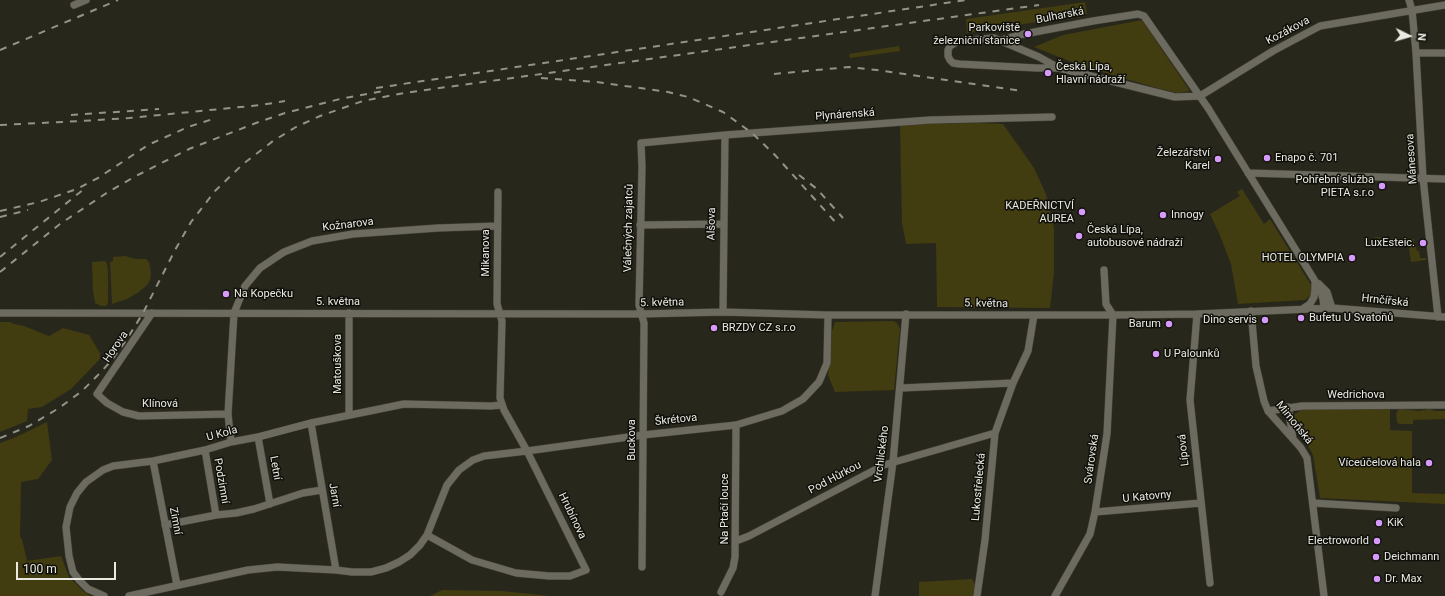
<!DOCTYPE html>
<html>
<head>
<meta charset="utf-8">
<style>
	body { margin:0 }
	#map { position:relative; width:1445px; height:596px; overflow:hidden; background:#28271c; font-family:Roboto,sans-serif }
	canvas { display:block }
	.north { position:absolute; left:1389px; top:16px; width:40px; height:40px; -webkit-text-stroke:3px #10100b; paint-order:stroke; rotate:95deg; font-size:11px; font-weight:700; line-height:16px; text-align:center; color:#eae9e2 }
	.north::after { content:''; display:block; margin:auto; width:14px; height:18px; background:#eae9e2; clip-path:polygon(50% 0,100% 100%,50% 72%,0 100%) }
	.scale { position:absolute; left:16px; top:562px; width:100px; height:18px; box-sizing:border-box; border:2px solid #eae9e2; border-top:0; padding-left:5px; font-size:12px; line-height:14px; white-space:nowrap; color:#eae9e2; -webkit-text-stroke:3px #10100b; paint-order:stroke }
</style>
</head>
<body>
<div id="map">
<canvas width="1445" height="596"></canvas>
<div class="north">N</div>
<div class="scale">100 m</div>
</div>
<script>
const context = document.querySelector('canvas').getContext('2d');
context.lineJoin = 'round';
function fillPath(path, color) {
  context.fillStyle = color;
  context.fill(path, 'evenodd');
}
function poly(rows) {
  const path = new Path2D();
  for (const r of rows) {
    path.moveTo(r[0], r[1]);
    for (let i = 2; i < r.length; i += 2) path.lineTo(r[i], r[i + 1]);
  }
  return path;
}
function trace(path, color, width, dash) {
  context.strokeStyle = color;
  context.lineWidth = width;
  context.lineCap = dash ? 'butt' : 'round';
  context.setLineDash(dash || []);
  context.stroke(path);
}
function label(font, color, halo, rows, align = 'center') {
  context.font = font + ' Roboto,sans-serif';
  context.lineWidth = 3;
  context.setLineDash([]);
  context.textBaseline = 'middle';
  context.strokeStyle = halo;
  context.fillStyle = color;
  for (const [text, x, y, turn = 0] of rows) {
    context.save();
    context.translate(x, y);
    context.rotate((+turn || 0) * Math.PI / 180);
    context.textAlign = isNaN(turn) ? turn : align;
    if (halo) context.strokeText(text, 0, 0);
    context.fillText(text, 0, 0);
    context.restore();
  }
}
fillPath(poly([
	[1085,2,1087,14,967,33,966,19],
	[1142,20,1190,91,1178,93,1157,88,1082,66,1034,47,1063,35],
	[899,46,900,51,850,58,849,54],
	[980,123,1003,124,1034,168,1046,194,1054,228,1054,272,1050,308,937,307,936,243,906,244,902,223,900,124],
	[1242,189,1264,224,1270,219,1311,285,1312,290,1311,295,1305,300,1238,304,1231,264,1219,233,1210,214,1240,196,1237,192],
	[1375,237,1414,239,1414,245,1416,247,1417,251,1419,251,1420,258,1426,258,1426,260,1411,262,1409,247,1375,242],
	[125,256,135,259,146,259,149,262,151,273,150,280,147,285,139,292,127,299,112,304,110,262,113,261,113,257],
	[105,261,107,264,108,273,108,303,106,306,101,306,95,303,93,291,92,262],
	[893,321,897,323,900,329,894,390,835,392,828,375,832,331,835,322],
	[0,322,10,322,14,324,24,326,49,336,63,328,89,335,100,353,100,357,99,360,71,389,42,407,28,409,27,421,0,432],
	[1299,409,1390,409,1390,430,1412,431,1412,493,1445,494,1445,504,1320,498,1313,455,1294,420,1293,417,1295,414,1300,411],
	[1401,409,1419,411,1430,409,1435,411,1445,411,1445,419,1413,420,1413,424,1399,424,1397,422,1396,414,1398,410],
	[47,422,52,460,38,479,21,482,20,537,22,539,27,561,61,556,69,577,83,591,91,596,0,596,0,443,16,437],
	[972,579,975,584,973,596,919,596,919,582],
	[442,590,502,591,550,596,430,596]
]), '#423c11');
const minor = poly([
	[1409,0,1412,10,1416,53,1423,178,1438,317],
	[74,5,86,0],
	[1001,40,1019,35,1093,21,1138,14,1144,16,1208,108,1320,289,1323,299,1324,308],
	[1416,53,1445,53],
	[1059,68,1037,68,959,64,953,63,950,60,948,56,948,50,950,46,958,41,994,38,1039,57,1059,68,1175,97,1200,96],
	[1200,96,1273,51,1320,26,1445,5],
	[1248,173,1445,179],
	[640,225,723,224],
	[1104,270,1106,304,1113,315],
	[1319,284,1327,292,1332,308],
	[1304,308,1310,304,1314,297,1315,289,1315,282],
	[1251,311,1256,366,1264,401,1268,411,1301,448,1307,458,1324,596],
	[723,312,725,135],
	[0,313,641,314,723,312,828,315,1113,315,1197,314,1332,308,1445,317],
	[152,313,97,394,107,403,123,412,139,416,228,414],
	[1197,314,1190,400,1210,583],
	[901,388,1013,383],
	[1288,407,1293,439],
	[1268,411,1302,406,1445,405],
	[349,415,349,313],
	[311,423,336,570],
	[258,437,270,504],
	[231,442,228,414,234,313,245,286,260,268,284,252,312,241,353,234,438,228,497,226],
	[205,450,216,515],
	[153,461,177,585],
	[1313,503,1396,508],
	[1095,512,1201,503],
	[165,525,216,515,236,513,254,509,303,493,322,490],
	[427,535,472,560,516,573,549,576,570,576,586,570,527,451,504,410,500,398,502,321,497,304,498,192],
	[736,541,749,536,884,465,995,433],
	[642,567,644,323,639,305,642,167,641,143,725,135,930,120,1052,117],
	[721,592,733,568,735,557,736,425],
	[104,596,88,589,79,580,73,572,69,556,66,527,70,507,77,493,86,482,103,470,113,466,153,461,205,450,231,442,258,437,311,423,404,404,491,406,502,405],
	[129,596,248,570,277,567,336,570,352,572,371,572,386,568,399,562,410,555,420,545,427,535,447,485,459,470,473,460,484,456,527,451,643,435,736,425,782,411,803,399,819,382,827,363,828,315],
	[875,596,893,462,906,314],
	[977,596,985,540,995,433,1013,383,1028,351,1034,315],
	[1055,596,1090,534,1095,512,1107,434,1113,315]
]);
trace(minor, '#45443b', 8);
trace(minor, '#6d6b5f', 7);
trace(poly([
	[0,50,118,0],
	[774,74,849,67,877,70,1022,91],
	[541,78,597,82,668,92,688,97,723,112,752,133,775,155,838,225],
	[376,88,966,0],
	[71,115,159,109],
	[0,125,81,121,129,118,261,105,285,101],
	[799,175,817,189,843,218],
	[0,211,39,202,77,189,98,178,148,145,188,127,216,118],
	[0,217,28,210],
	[0,257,84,189],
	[0,272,60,224,108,192,134,177,189,149,256,123,285,113,340,99,383,91],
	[0,438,29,426,59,408,82,391,98,375,112,360,127,339,143,313,175,250,191,222,215,191,243,164,273,141,296,127,320,116,363,101,404,93,1039,5]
]), '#94938a', 2, [7, 7]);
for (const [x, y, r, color] of [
	[1028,34,4,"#d69bfa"],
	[1048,73,4,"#d69bfa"],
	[1267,158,4,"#d69bfa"],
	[1218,159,4,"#d69bfa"],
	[1382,186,4,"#d69bfa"],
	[1082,212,4,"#d69bfa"],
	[1163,215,4,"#d69bfa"],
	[1079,236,4,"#d69bfa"],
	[1423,243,4,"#d69bfa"],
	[1352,258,4,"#d69bfa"],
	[226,294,4,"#d69bfa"],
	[1301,318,4,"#d69bfa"],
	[1265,320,4,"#d69bfa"],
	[1169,324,4,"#d69bfa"],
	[714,328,4,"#d69bfa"],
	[1156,354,4,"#d69bfa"],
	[1429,463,4,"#d69bfa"],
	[1379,523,4,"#d69bfa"],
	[1377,541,4,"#d69bfa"],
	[1376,557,4,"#d69bfa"],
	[1377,579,4,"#d69bfa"]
]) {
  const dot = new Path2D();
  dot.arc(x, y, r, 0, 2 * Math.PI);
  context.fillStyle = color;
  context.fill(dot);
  trace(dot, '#10100b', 1.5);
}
label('11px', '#eae9e2', '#10100b', [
	["Bulharská",1060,16,-11],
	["Kozákova",1288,31,-28],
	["Plynárenská",845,115,-4],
	["Mánesova",1412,159,-94],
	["Alšova",712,224,-89],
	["Kožnarova",348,225,-7],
	["Válečných zajatců",629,228,-89],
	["Mikanova",486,253,-90],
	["Hrnčířská",1385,301,6],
	["5. května",338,302],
	["5. května",662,303,-1],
	["5. května",986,304,1],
	["Horova",116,347,-56],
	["Matouškova",338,364,-90],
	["Wedrichova",1356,395],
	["Klínová",160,404],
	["Škrétova",676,420,-6],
	["Mimoňská",1294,423,51],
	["U Kola",222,434,-15],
	["Buckova",632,440,-90],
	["Lípová",1184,450,-96],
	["Vrchlického",882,454,-83],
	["Svárovská",1092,459,-82],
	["Letní",275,468,80],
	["Pod Hůrkou",835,478,-28],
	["Podzimní",221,481,80],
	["Lukostřelecká",979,487,-85],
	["Jarní",334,495,80],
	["U Katovny",1147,497,-5],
	["Na Ptačí louce",725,509,-90],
	["Hrubínova",572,516,64],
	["Zimní",175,521,79]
]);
label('11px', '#eae9e2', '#10100b', [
	["Parkoviště",1020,28,"right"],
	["železniční stanice",1020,41,"right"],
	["Česká Lípa,",1056,67],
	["Hlavní nádraží",1056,80],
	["Železářství",1210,153,"right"],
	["Karel",1210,166,"right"],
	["Enapo č. 701",1275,158],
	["Pohřební služba",1374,180,"right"],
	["PIETA s.r.o",1374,193,"right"],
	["KADEŘNICTVÍ",1074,206,"right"],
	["AUREA",1074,219,"right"],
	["Innogy",1171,215],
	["Česká Lípa,",1087,230],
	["autobusové nádraží",1087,243],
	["LuxEsteic.",1415,243,"right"],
	["HOTEL OLYMPIA",1344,258,"right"],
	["Na Kopečku",234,294],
	["Bufetu U Svatoňů",1309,318],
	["Dino servis",1257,320,"right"],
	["Barum",1161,324,"right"],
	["BRZDY CZ s.r.o",722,328],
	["U Palounků",1164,354],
	["Víceúčelová hala",1421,463,"right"],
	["KiK",1387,523],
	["Electroworld",1369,541,"right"],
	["Deichmann",1384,557],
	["Dr. Max",1385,579]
], 'left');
</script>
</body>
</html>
